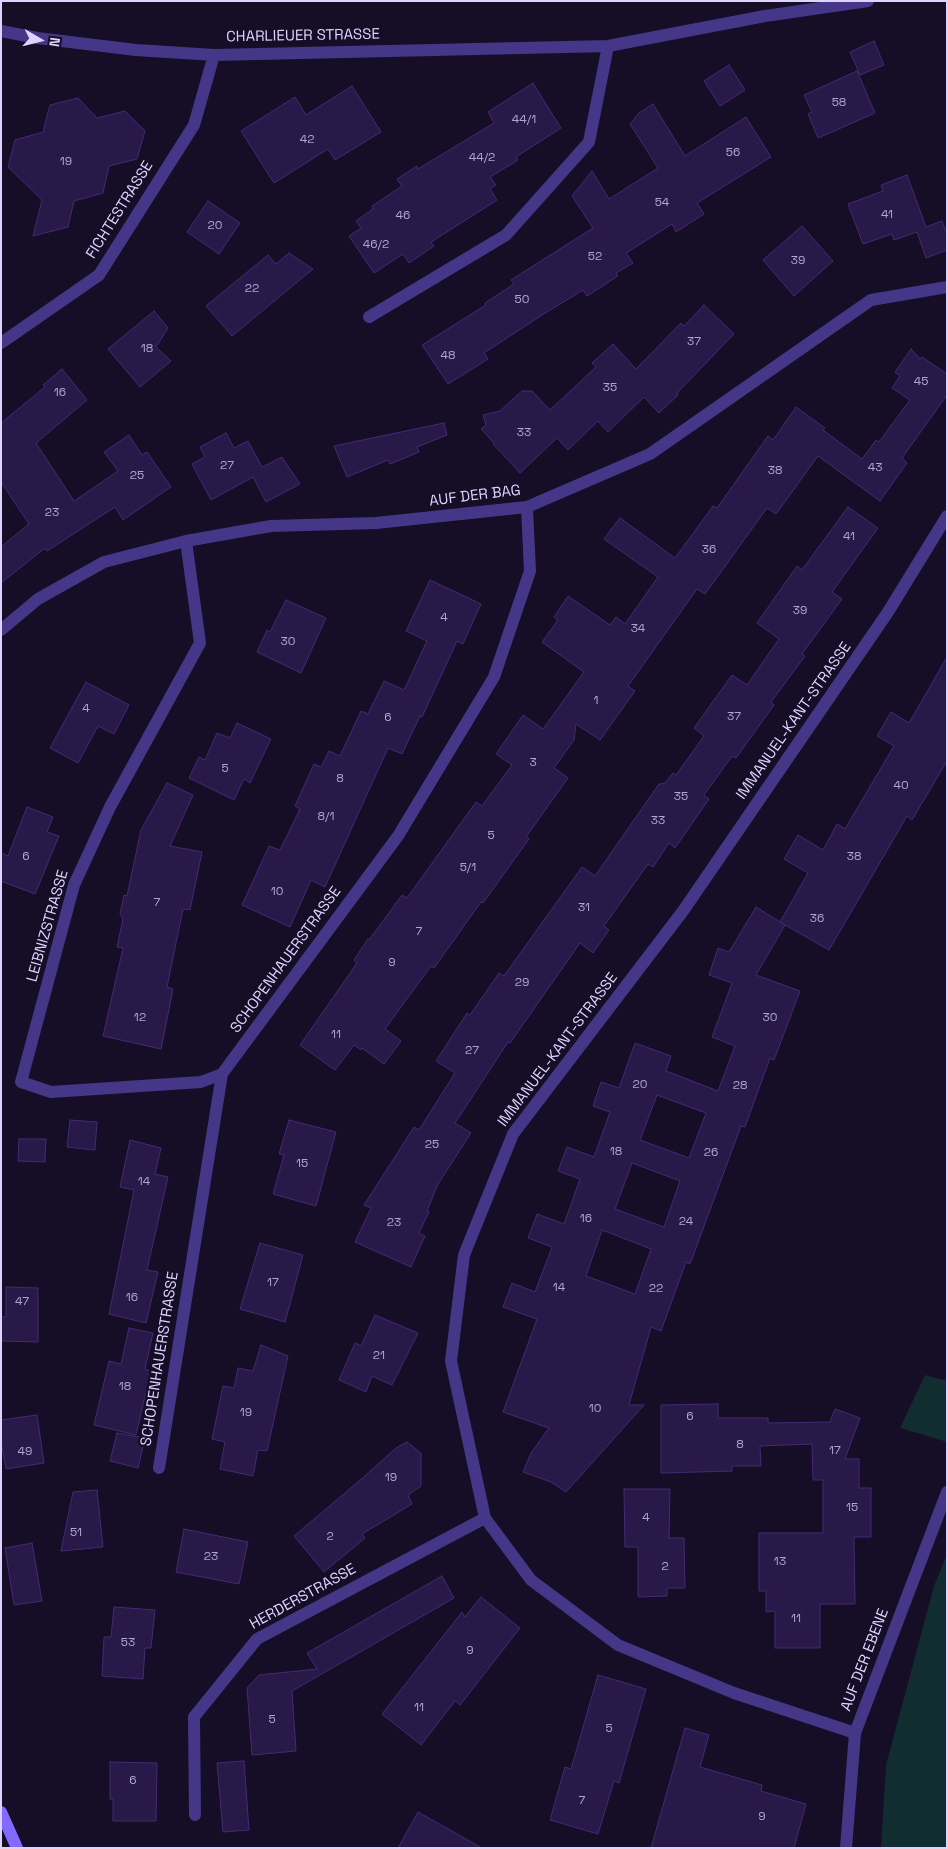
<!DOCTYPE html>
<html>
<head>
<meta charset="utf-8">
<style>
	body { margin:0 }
	#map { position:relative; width:948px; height:1849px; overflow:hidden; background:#150e26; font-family:"Space Grotesk",sans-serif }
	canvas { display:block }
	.frame { position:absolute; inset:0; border:2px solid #ded3ff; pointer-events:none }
	.north { position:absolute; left:15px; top:15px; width:50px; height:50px; -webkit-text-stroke:4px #150e26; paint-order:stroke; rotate:98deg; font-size:14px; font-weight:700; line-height:20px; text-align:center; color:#ded3ff }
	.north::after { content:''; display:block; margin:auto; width:18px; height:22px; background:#ded3ff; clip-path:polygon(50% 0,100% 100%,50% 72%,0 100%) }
</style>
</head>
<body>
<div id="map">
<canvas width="948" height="1849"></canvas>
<div class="frame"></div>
<div class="north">N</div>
</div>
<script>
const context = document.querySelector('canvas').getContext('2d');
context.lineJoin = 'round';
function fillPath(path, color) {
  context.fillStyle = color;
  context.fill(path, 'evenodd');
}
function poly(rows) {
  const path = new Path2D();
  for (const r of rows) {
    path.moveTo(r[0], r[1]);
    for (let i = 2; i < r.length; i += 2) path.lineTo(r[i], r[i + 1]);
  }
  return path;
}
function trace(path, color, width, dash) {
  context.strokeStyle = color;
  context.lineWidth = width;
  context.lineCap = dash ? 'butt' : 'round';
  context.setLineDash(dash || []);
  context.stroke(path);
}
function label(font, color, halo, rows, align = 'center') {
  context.font = font + ' "Space Grotesk",sans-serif';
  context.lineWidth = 5;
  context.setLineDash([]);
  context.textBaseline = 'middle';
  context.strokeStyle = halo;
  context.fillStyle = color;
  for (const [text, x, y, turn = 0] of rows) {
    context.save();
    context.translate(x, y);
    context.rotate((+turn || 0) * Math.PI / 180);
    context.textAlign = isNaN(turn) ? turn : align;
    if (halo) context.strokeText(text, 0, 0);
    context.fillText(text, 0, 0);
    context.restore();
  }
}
fillPath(poly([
	[925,1375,947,1381,947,1442,900,1428],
	[947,1554,947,1848,881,1848,886,1765,934,1586]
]), '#112d30');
const building = poly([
	[874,41,884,65,860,75,850,52,874,41],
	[729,65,745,90,720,106,704,81,729,65],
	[857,71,875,113,818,138,808,114,812,112,804,95,857,71],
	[533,83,561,128,516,157,518,160,490,177,496,185,490,189,497,200,431,242,434,246,409,263,403,254,374,273,349,236,361,228,356,221,373,209,372,206,402,186,397,179,417,166,418,169,494,123,488,112,533,83],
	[352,86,381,132,335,160,328,149,274,183,241,131,295,97,306,115,352,86],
	[78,98,97,118,125,111,145,131,137,159,109,166,103,193,74,201,68,227,33,236,42,200,8,167,15,140,43,132,50,105,78,98],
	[653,104,685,156,746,117,771,157,697,203,704,214,676,232,672,224,626,253,633,263,616,273,618,276,587,296,583,290,542,315,484,353,488,359,448,384,422,345,486,305,485,303,514,284,511,280,593,228,572,196,592,171,609,199,658,168,630,124,639,113,653,104],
	[907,175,926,227,942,221,947,234,947,250,926,258,917,232,894,240,892,234,863,244,848,204,883,191,881,185,907,175],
	[208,201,240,223,219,254,187,232,208,201],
	[802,226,833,261,794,296,763,260,802,226],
	[289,253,313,269,232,336,206,306,268,255,276,264,289,253],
	[704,305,734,334,677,393,678,395,659,413,644,397,608,432,598,421,568,450,557,438,520,473,493,444,494,443,481,429,486,425,483,415,500,411,522,391,532,391,550,410,596,367,592,363,613,344,636,369,681,323,684,326,704,305],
	[154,311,168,328,156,347,171,361,140,387,108,349,154,311],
	[911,349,920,359,922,357,947,374,947,395,902,458,907,463,880,501,818,456,776,514,767,508,705,594,697,589,628,686,635,691,600,740,576,724,574,740,554,768,568,778,526,837,529,839,483,903,481,902,434,968,431,966,385,1029,401,1041,384,1064,362,1048,361,1050,354,1045,335,1070,300,1045,357,963,354,960,368,939,369,940,402,895,407,898,476,802,482,806,512,765,496,754,523,715,543,729,584,672,542,642,558,620,554,617,568,596,610,625,616,617,625,624,658,577,604,539,620,518,675,558,713,506,717,508,768,436,773,440,796,407,825,428,823,430,862,459,876,440,879,442,910,400,892,388,900,376,895,372,911,349],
	[62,369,87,400,36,443,74,501,118,471,104,452,129,435,142,455,147,452,171,487,123,520,115,507,47,551,45,548,1,583,1,547,29,524,1,482,1,423,45,387,43,385,62,369],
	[444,423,447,435,417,447,419,452,390,464,388,460,347,477,334,446,444,423],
	[226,433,234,448,248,441,262,467,282,457,300,484,266,502,253,477,211,500,192,464,205,457,200,447,226,433],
	[848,507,878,528,832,592,842,599,802,654,805,656,771,702,774,705,736,758,732,756,704,795,709,799,675,848,669,843,653,867,648,864,604,926,609,930,593,953,580,943,510,1043,508,1042,455,1123,471,1133,438,1184,427,1211,429,1212,419,1233,425,1236,411,1267,355,1242,371,1208,364,1205,414,1127,419,1130,455,1073,436,1061,467,1013,470,1015,499,973,504,976,582,867,595,876,659,784,665,783,673,773,676,775,704,736,694,728,732,675,747,685,779,639,757,623,797,566,802,570,848,507],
	[430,580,481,604,463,644,457,641,422,717,420,716,402,754,388,748,325,887,311,880,290,927,242,905,269,846,280,850,300,809,295,806,314,764,321,767,329,751,340,756,361,711,368,714,384,681,404,690,427,641,406,631,430,580],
	[286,600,326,618,301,673,257,652,267,630,270,632,286,600],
	[947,657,947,761,912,820,907,816,829,950,780,922,808,873,784,859,798,835,823,850,837,824,845,829,894,746,877,736,891,712,909,723,947,657],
	[86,682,129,705,114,734,98,726,78,763,50,748,86,682],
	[237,723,271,739,250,783,244,779,234,800,189,778,199,757,205,760,217,733,230,738,237,723],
	[167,783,193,795,170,846,202,852,190,910,183,909,167,987,173,989,161,1049,103,1036,123,948,117,947,123,919,120,914,124,895,127,896,141,830,167,783],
	[27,807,53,817,47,832,59,836,35,894,1,881,1,853,8,856,27,807],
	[756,907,785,925,756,975,800,991,774,1060,770,1058,745,1127,741,1126,690,1264,686,1262,661,1331,651,1327,629,1405,644,1405,566,1492,551,1482,523,1472,531,1453,549,1428,503,1412,537,1319,503,1307,512,1283,535,1292,552,1247,528,1238,537,1214,564,1224,580,1179,558,1171,567,1147,594,1157,610,1112,593,1106,601,1082,619,1088,635,1043,671,1056,666,1071,718,1091,735,1046,712,1037,732,983,709,975,718,948,729,952,756,907],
	[657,1095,706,1113,689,1158,640,1140,657,1095],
	[632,1163,680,1181,664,1227,615,1209,632,1163],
	[602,1230,651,1249,635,1294,586,1276,602,1230],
	[70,1120,97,1122,95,1150,67,1147,70,1120],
	[289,1120,336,1132,316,1206,273,1194,284,1155,279,1154,289,1120],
	[19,1139,46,1139,45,1162,18,1161,19,1139],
	[130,1140,161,1148,155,1174,168,1177,147,1270,158,1272,146,1323,109,1314,134,1190,120,1187,130,1140],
	[260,1243,303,1255,285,1322,240,1309,260,1243],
	[6,1287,38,1288,38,1342,1,1341,1,1317,6,1317,6,1287],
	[375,1315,418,1333,392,1385,372,1376,366,1392,339,1380,355,1343,361,1346,375,1315],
	[129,1328,153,1333,145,1369,151,1371,136,1435,94,1425,109,1361,121,1364,129,1328],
	[261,1345,288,1356,267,1451,258,1450,253,1476,220,1469,225,1442,212,1439,223,1386,234,1388,238,1368,253,1371,261,1345],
	[718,1404,718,1418,768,1418,768,1423,830,1422,835,1409,860,1418,845,1459,859,1459,859,1488,871,1488,871,1537,854,1537,855,1604,820,1604,820,1648,775,1648,775,1611,766,1612,766,1591,759,1591,759,1533,823,1533,823,1480,813,1480,812,1444,760,1446,761,1466,732,1466,732,1471,661,1473,661,1405,718,1404],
	[37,1415,44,1463,6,1469,1,1442,1,1420,37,1415],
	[117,1433,145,1438,138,1468,110,1461,117,1433],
	[407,1442,421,1453,421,1486,408,1495,412,1504,362,1534,365,1538,324,1572,294,1536,358,1482,396,1448,407,1442],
	[624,1489,670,1489,669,1538,684,1538,685,1588,667,1588,667,1596,638,1597,638,1547,625,1547,624,1489],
	[97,1490,103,1547,61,1551,73,1492,97,1490],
	[184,1529,248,1542,239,1584,176,1572,184,1529],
	[32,1543,42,1601,14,1605,5,1548,32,1543],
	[442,1576,454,1598,292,1691,296,1751,252,1755,247,1688,259,1675,317,1669,307,1653,442,1576],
	[481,1597,520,1628,460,1705,455,1701,421,1745,382,1714,462,1612,465,1617,481,1597],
	[114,1607,155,1610,151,1648,145,1648,143,1679,102,1676,104,1637,111,1637,114,1607],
	[598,1675,646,1689,619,1783,614,1781,598,1834,550,1820,565,1767,571,1769,598,1675],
	[685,1728,709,1735,700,1767,762,1785,761,1791,806,1804,794,1848,651,1848,685,1728],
	[244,1761,249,1830,223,1832,217,1763,244,1761],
	[110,1762,157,1763,156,1821,113,1821,113,1799,110,1799,110,1762],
	[418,1812,482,1848,398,1848,418,1812]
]);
fillPath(building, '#291948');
trace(building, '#442a75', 1);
trace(poly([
	[1,31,37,38,136,50,214,55,608,46,765,16,868,1],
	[369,317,506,235,589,142,608,46],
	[1,343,99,275,194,125,214,55],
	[186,541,200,643,110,807,74,885,21,1082,51,1092,201,1082,222,1074],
	[1,630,38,599,104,562,186,541,271,526,376,523,527,507,650,454,871,300,947,287],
	[159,1468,222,1074,398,836,494,677,530,571,527,507],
	[855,1733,734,1693,618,1645,531,1580,485,1518,451,1361,464,1255,513,1134,683,911,888,612,947,516],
	[195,1815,194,1717,257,1639,485,1518],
	[846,1848,855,1733,947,1492]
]), '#453787', 12);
trace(poly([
	[1,1812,17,1848]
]), '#836aff', 12);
label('12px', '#b1a4d1', null, [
	["58",839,103],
	["44/1",524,120],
	["42",307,140],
	["56",733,153],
	["44/2",482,158],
	["19",66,162],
	["54",662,203],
	["41",887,215],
	["46",403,216],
	["20",215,226],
	["46/2",376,245],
	["52",595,257],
	["39",798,261],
	["22",252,289],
	["50",522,300],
	["37",694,342],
	["18",147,349],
	["48",448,356],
	["45",921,382],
	["35",610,388],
	["16",60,393],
	["33",524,433],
	["27",227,466],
	["43",875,468],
	["38",775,471],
	["25",137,476],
	["23",52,513],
	["41",849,537],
	["36",709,550],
	["39",800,611],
	["4",444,618],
	["34",638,629],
	["30",288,642],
	["1",596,701],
	["4",86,709],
	["37",734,717],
	["6",388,718],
	["3",533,763],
	["5",225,769],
	["8",340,779],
	["40",901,786],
	["35",681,797],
	["8/1",326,817],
	["33",658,821],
	["5",491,836],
	["6",26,857],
	["38",854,857],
	["5/1",468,868],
	["10",277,892],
	["7",157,903],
	["31",584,908],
	["36",817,919],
	["7",419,932],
	["9",392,963],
	["29",522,983],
	["12",140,1018],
	["30",770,1018],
	["11",336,1035],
	["27",472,1051],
	["20",640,1085],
	["28",740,1086],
	["25",432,1145],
	["18",616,1152],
	["26",711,1153],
	["15",302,1164],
	["14",144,1182],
	["16",586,1219],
	["24",686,1222],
	["23",394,1223],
	["17",273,1283],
	["14",559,1288],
	["22",656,1289],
	["16",132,1298],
	["47",22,1302],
	["21",379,1356],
	["18",125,1387],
	["10",595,1409],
	["19",246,1413],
	["6",690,1417],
	["8",740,1445],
	["17",835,1451],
	["49",25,1452],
	["19",391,1478],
	["15",852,1508],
	["4",646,1518],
	["51",76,1533],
	["2",330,1537],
	["23",211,1557],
	["13",780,1562],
	["2",665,1567],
	["11",796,1619],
	["53",128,1643],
	["9",470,1651],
	["11",419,1708],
	["5",272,1720],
	["5",609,1729],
	["6",133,1781],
	["7",582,1801],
	["9",762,1817]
]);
label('15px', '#ded3ff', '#150e26', [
	["CHARLIEUER STRASSE",303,36,-1],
	["FICHTESTRASSE",120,210,-58],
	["AUF DER BAG",475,496,-7],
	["IMMANUEL-KANT-STRASSE",794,721,-55],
	["LEIBNIZSTRASSE",48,926,-74],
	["SCHOPENHAUERSTRASSE",286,960,-54],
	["IMMANUEL-KANT-STRASSE",558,1050,-53],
	["SCHOPENHAUERSTRASSE",160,1359,-81],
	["HERDERSTRASSE",303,1597,-29],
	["AUF DER EBENE",865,1660,-69]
]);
</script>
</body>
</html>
